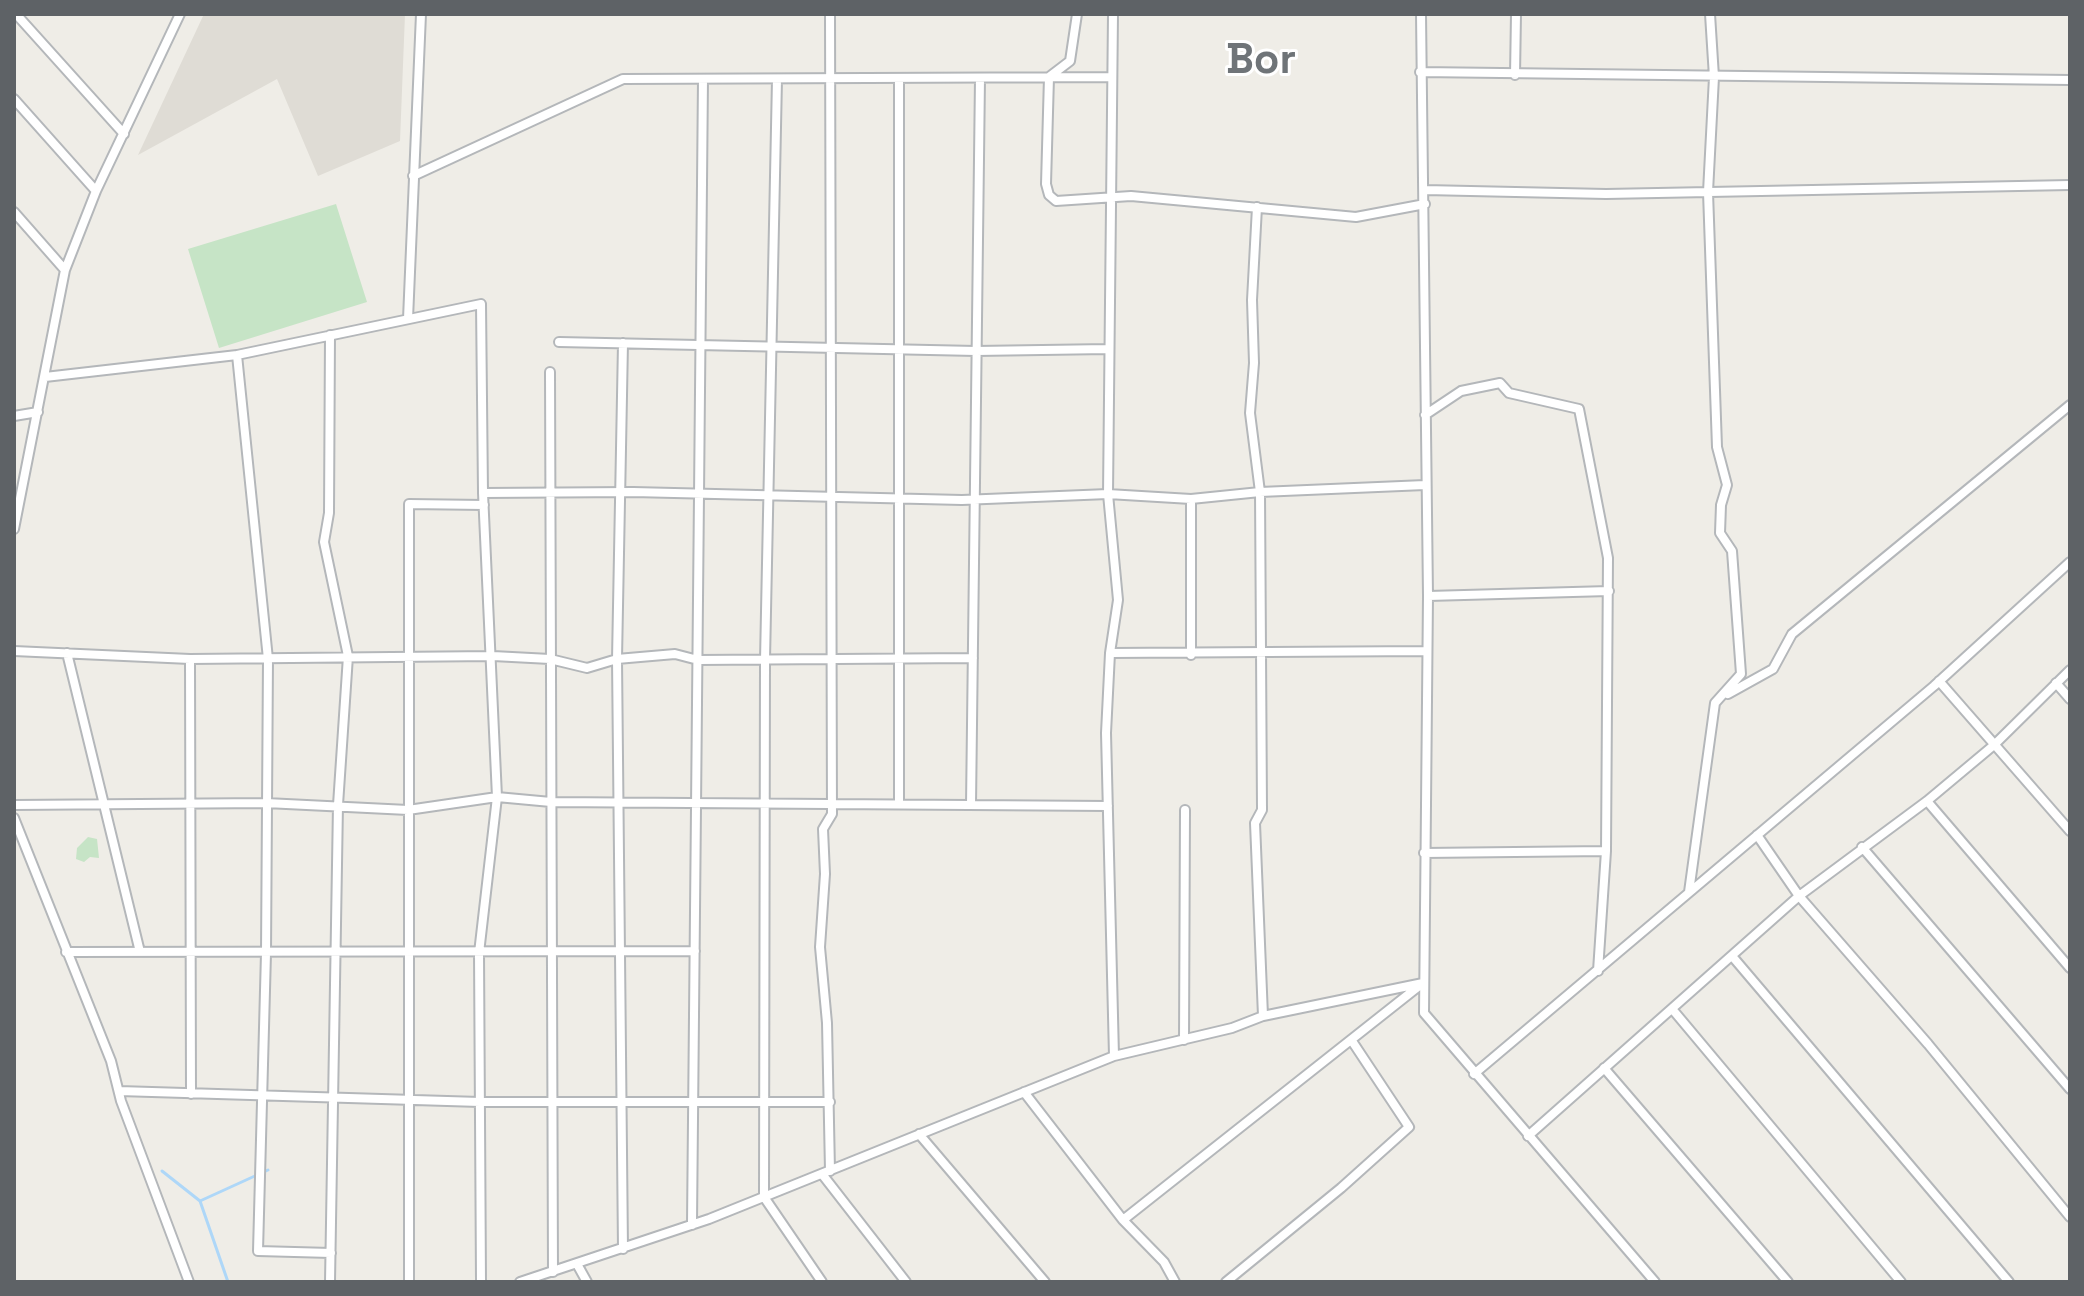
<!DOCTYPE html>
<html>
<head>
<meta charset="utf-8">
<style>
	body { margin:0 }
	#map { position:relative; width:2084px; height:1296px; overflow:hidden; background:#efede7; font-family:"Space Grotesk",sans-serif }
	canvas { display:block }
	.frame { position:absolute; inset:0; border:16px solid #5e6266; pointer-events:none }
</style>
</head>
<body>
<div id="map">
<canvas width="2084" height="1296"></canvas>
<div class="frame"></div>
</div>
<script>
const context = document.querySelector('canvas').getContext('2d');
context.lineJoin = 'round';
function fillPath(path, color) {
  context.fillStyle = color;
  context.fill(path, 'evenodd');
}
function poly(rows) {
  const path = new Path2D();
  for (const r of rows) {
    path.moveTo(r[0], r[1]);
    for (let i = 2; i < r.length; i += 2) path.lineTo(r[i], r[i + 1]);
  }
  return path;
}
function trace(path, color, width, dash) {
  context.strokeStyle = color;
  context.lineWidth = width;
  context.lineCap = dash ? 'butt' : 'round';
  context.setLineDash(dash || []);
  context.stroke(path);
}
function label(font, color, halo, rows, align = 'center') {
  context.font = font + ' "Space Grotesk",sans-serif';
  context.lineWidth = 6;
  context.setLineDash([]);
  context.textBaseline = 'middle';
  context.strokeStyle = halo;
  context.fillStyle = color;
  for (const [text, x, y, turn = 0] of rows) {
    context.save();
    context.translate(x, y);
    context.rotate((+turn || 0) * Math.PI / 180);
    context.textAlign = isNaN(turn) ? turn : align;
    if (halo) context.strokeText(text, 0, 0);
    context.fillText(text, 0, 0);
    context.restore();
  }
}
fillPath(poly([
	[204,14,405,14,400,141,318,176,277,79,138,155]
]), '#dfdcd5');
fillPath(poly([
	[336,204,367,302,219,348,188,249],
	[88,837,97,839,99,858,90,857,84,862,76,859,77,848]
]), '#c6e4c6');
trace(poly([
	[162,1171,200,1201,228,1282],
	[200,1201,268,1170]
]), '#aed7f8', 3);
const minor = poly([
	[16,14,124,134],
	[1077,14,1070,61,1049,77,1046,184,1049,195,1056,201,1131,196,1356,217,1425,204],
	[1113,14,1108,494,1118,600,1110,653,1106,733,1114,1056],
	[1421,14,1428,596,1424,1013,1655,1282],
	[1420,72,2070,80],
	[1515,75,1516,14],
	[899,78,899,803],
	[777,79,765,660,764,1197,822,1282],
	[14,99,96,191],
	[413,176,623,79,1112,77],
	[1425,190,1606,194,2070,185],
	[1257,207,1252,300,1254,363,1250,413,1260,492,1262,810,1255,823,1263,1016],
	[14,212,65,270],
	[408,319,421,14],
	[330,335,329,513,324,542,348,656,338,805,330,1282],
	[559,342,976,351,1108,349],
	[550,372,553,1272],
	[45,377,237,355],
	[1425,415,1461,391,1500,383,1509,393,1579,409,1608,558,1606,851,1598,971],
	[14,416,38,412],
	[483,493,633,492,962,500,1108,494,1191,499,1260,492,1425,485],
	[14,529,65,270,96,191,180,14],
	[1428,596,1609,591],
	[14,651,190,659,493,656,550,659,587,668,617,659,675,654,698,660,973,658],
	[67,653,140,952],
	[1110,653,1427,651],
	[1191,655,1191,499],
	[190,659,191,1094],
	[1939,681,2070,831],
	[2056,683,2070,699],
	[1728,694,1773,669,1792,634,2070,405],
	[1927,801,2070,968],
	[14,805,266,803,408,810,497,797,551,802,1108,806],
	[971,805,980,78],
	[14,818,111,1061,121,1101,189,1282],
	[1757,835,1799,896,1928,1044,2070,1217],
	[1862,847,2070,1089],
	[1424,853,1606,851],
	[1689,892,1715,703,1741,674,1732,551,1720,533,1721,505,1727,485,1717,447,1708,192,1714,77,1710,14],
	[66,952,695,951],
	[1732,956,2009,1282],
	[1673,1010,1901,1282],
	[1184,1040,1185,810],
	[1604,1068,1788,1282],
	[1474,1074,1934,686,2070,562],
	[119,1091,480,1102,830,1102],
	[1024,1092,1123,1220,1164,1262,1175,1282],
	[919,1134,1045,1282],
	[1528,1136,1799,896,1927,801,1994,745,2070,670],
	[830,1171,827,1023,820,947,825,874,823,829,832,814,830,14],
	[822,1174,906,1282],
	[1123,1220,1419,986],
	[692,1225,703,79],
	[623,1249,617,659,623,343],
	[331,1253,258,1251,266,953,268,659,237,355,481,304,483,493,497,797,479,953,481,1282],
	[577,1264,587,1282],
	[409,1282,409,504,484,505],
	[520,1282,709,1219,1114,1056,1232,1028,1263,1016,1423,983],
	[1226,1282,1341,1188,1409,1127,1352,1041]
]);
trace(minor, '#b4b7ba', 12);
trace(minor, '#fff', 8);
label('bold 42px', '#6f7478', '#fff', [
	["Bor",1261,62]
]);
</script>
</body>
</html>
